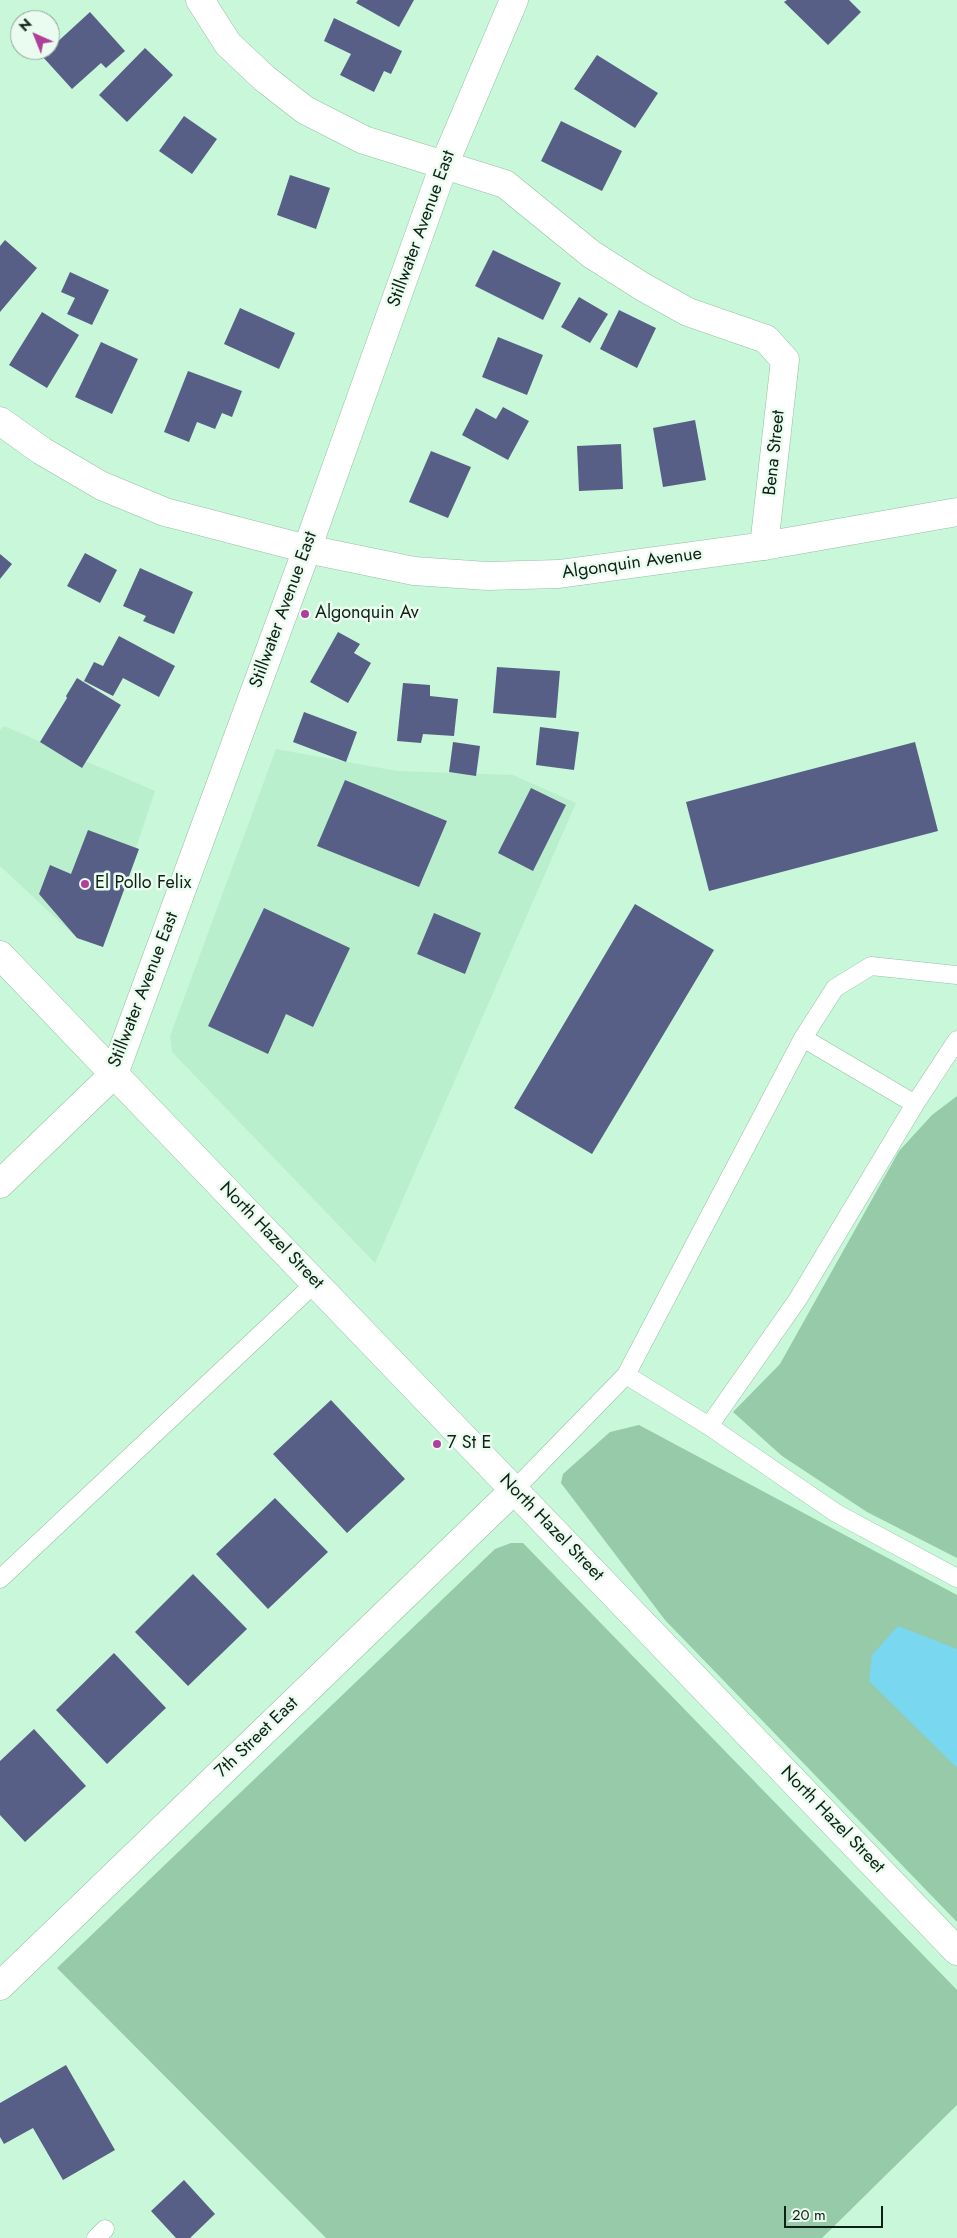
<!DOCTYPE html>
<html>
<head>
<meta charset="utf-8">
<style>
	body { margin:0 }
	#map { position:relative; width:957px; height:2238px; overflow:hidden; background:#c9f7d9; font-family:Jost,sans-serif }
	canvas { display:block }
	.north { position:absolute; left:10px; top:10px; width:50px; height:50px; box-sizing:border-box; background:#eafcf0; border:1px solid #92a498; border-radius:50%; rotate:316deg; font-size:14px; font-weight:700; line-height:20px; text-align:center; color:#0f2015 }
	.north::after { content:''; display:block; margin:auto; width:18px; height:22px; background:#b03f9a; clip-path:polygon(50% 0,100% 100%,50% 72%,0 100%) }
	.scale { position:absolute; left:784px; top:2206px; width:99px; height:22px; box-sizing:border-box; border:2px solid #0f2015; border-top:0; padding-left:6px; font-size:15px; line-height:18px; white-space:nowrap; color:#0f2015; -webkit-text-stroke:4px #eafcf0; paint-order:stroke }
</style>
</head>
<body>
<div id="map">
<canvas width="957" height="2238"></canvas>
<div class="north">N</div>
<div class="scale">20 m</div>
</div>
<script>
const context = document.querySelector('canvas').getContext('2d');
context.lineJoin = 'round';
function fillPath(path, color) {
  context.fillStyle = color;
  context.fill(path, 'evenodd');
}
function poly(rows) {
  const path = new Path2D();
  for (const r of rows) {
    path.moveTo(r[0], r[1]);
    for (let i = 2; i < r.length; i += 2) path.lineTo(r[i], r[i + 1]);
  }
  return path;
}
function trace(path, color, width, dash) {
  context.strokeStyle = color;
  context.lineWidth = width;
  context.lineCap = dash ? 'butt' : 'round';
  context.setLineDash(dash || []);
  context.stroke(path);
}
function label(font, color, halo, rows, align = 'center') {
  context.font = font + ' Jost,sans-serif';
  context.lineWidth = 5;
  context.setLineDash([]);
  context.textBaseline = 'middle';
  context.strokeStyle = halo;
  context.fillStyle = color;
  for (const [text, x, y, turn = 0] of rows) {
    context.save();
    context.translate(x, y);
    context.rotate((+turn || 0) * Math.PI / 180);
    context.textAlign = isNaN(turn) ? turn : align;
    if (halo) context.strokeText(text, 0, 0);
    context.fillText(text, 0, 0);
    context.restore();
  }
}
fillPath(poly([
	[4,726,155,791,103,947,77,938,0,866,0,730],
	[276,749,397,771,513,775,576,803,375,1263,172,1052,170,1036]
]), '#b9efcc');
fillPath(poly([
	[957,1096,957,1558,867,1512,782,1456,733,1412,780,1364,899,1151,932,1115],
	[639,1425,957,1595,957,1922,665,1620,561,1483,563,1474,610,1432],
	[511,1543,523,1543,957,1990,957,2105,822,2238,326,2238,57,1968,495,1549]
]), '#96caa8');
fillPath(poly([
	[898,1626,957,1649,957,1768,869,1681,872,1655]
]), '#79d7ef');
fillPath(poly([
	[358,0,414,0,399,27,356,3],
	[787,0,849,0,861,12,828,45,784,2],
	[90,12,125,51,106,68,101,63,72,89,42,56],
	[334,18,402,51,391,74,384,71,374,92,340,75,351,54,324,41],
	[145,48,173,75,127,122,99,95],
	[597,55,658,93,635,128,574,89],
	[184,116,217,139,192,174,159,151],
	[561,121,622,151,602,191,541,161],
	[290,175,330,188,316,229,277,215],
	[5,240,37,268,0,312,0,246],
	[493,250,561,283,543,320,475,286],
	[70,272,109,290,92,325,67,314,75,298,61,292],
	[579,297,608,314,590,343,561,327],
	[240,308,295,333,279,369,224,344],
	[619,310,656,328,637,368,600,349],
	[42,312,79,335,47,388,9,365],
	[498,337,543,355,527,395,482,377],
	[101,342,138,359,112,414,75,397],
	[188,371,242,391,232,417,222,413,215,429,197,422,189,442,164,432],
	[503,407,529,421,508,460,462,435,476,408,496,419],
	[695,420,706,480,663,487,653,428],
	[621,444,623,489,579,491,577,446],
	[431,451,471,467,448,518,409,502],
	[85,553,117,570,100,603,67,586],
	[0,554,12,564,0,579],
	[140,568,193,592,174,634,143,621,146,616,123,606],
	[338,632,360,644,354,653,371,663,348,703,310,682],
	[119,636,175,666,159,697,123,678,113,696,84,681,94,662,103,666],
	[497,667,560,671,556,718,493,713],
	[77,678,121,705,82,768,40,742,67,698,66,696],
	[403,683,430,685,430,696,458,699,454,736,423,734,421,743,397,741],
	[304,712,357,732,346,762,293,742],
	[540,727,579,732,574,770,536,765],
	[453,742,480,746,476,776,449,772],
	[915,742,938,831,709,891,686,802],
	[345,780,447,821,419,887,317,846],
	[531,788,566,805,533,871,498,853],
	[88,830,139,849,103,947,77,938,39,894,50,865,71,874],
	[635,904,714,950,592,1154,514,1108],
	[264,908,350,948,313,1027,286,1014,268,1054,208,1026],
	[434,913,481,933,465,974,417,954],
	[331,1400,405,1479,347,1533,273,1454],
	[275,1498,328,1552,268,1609,216,1554],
	[193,1574,247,1629,188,1686,135,1632],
	[114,1653,166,1708,107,1764,56,1710],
	[34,1729,86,1786,25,1842,0,1815,0,1761],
	[66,2065,115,2150,63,2180,33,2128,4,2144,0,2137,0,2103],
	[184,2180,215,2214,190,2238,176,2238,151,2211]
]), '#585f86');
const service = poly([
	[915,1104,957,1040],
	[626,1375,709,1426,836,1513,957,1578],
	[709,1426,798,1299,915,1104,803,1038],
	[514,1490,626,1375,803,1038,835,988,871,966,957,975],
	[0,1579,315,1283],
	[96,2238,105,2229]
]);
const minor = poly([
	[200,0,228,44,264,78,305,110,364,140,505,184,591,254,643,287,688,312,766,339,785,360,764,546],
	[0,421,42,451,102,486,165,512,307,549],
	[0,955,114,1074,0,1184],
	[514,1490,957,1951]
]);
const tertiary = poly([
	[307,549,414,571,487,576,559,574,764,546,957,512],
	[0,1986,514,1490,114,1074,307,549,444,165,514,0]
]);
trace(service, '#94c0a3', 19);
trace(minor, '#94c0a3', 29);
trace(tertiary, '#94c0a3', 29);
trace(service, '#fff', 18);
trace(minor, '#fff', 28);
trace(tertiary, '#fff', 28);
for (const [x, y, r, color] of [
	[305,614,5,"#b03f9a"],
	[85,884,5,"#b03f9a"],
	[437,1444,5,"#b03f9a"]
]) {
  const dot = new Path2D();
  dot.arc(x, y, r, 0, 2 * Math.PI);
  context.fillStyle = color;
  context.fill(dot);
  trace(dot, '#eafcf0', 2);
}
label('18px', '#0f2015', '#eafcf0', [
	["Stillwater Avenue East",422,229,-70],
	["Bena Street",775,453,-84],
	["Algonquin Avenue",632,564,-8],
	["Stillwater Avenue East",284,610,-70],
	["Stillwater Avenue East",144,990,-69],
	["North Hazel Street",271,1236,46],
	["North Hazel Street",551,1528,46],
	["7th Street East",257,1738,-44],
	["North Hazel Street",832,1820,46]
]);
label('18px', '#0f2015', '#eafcf0', [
	["Algonquin Av",315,614],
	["El Pollo Felix",95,884],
	["7 St E",447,1444]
], 'left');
</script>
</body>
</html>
